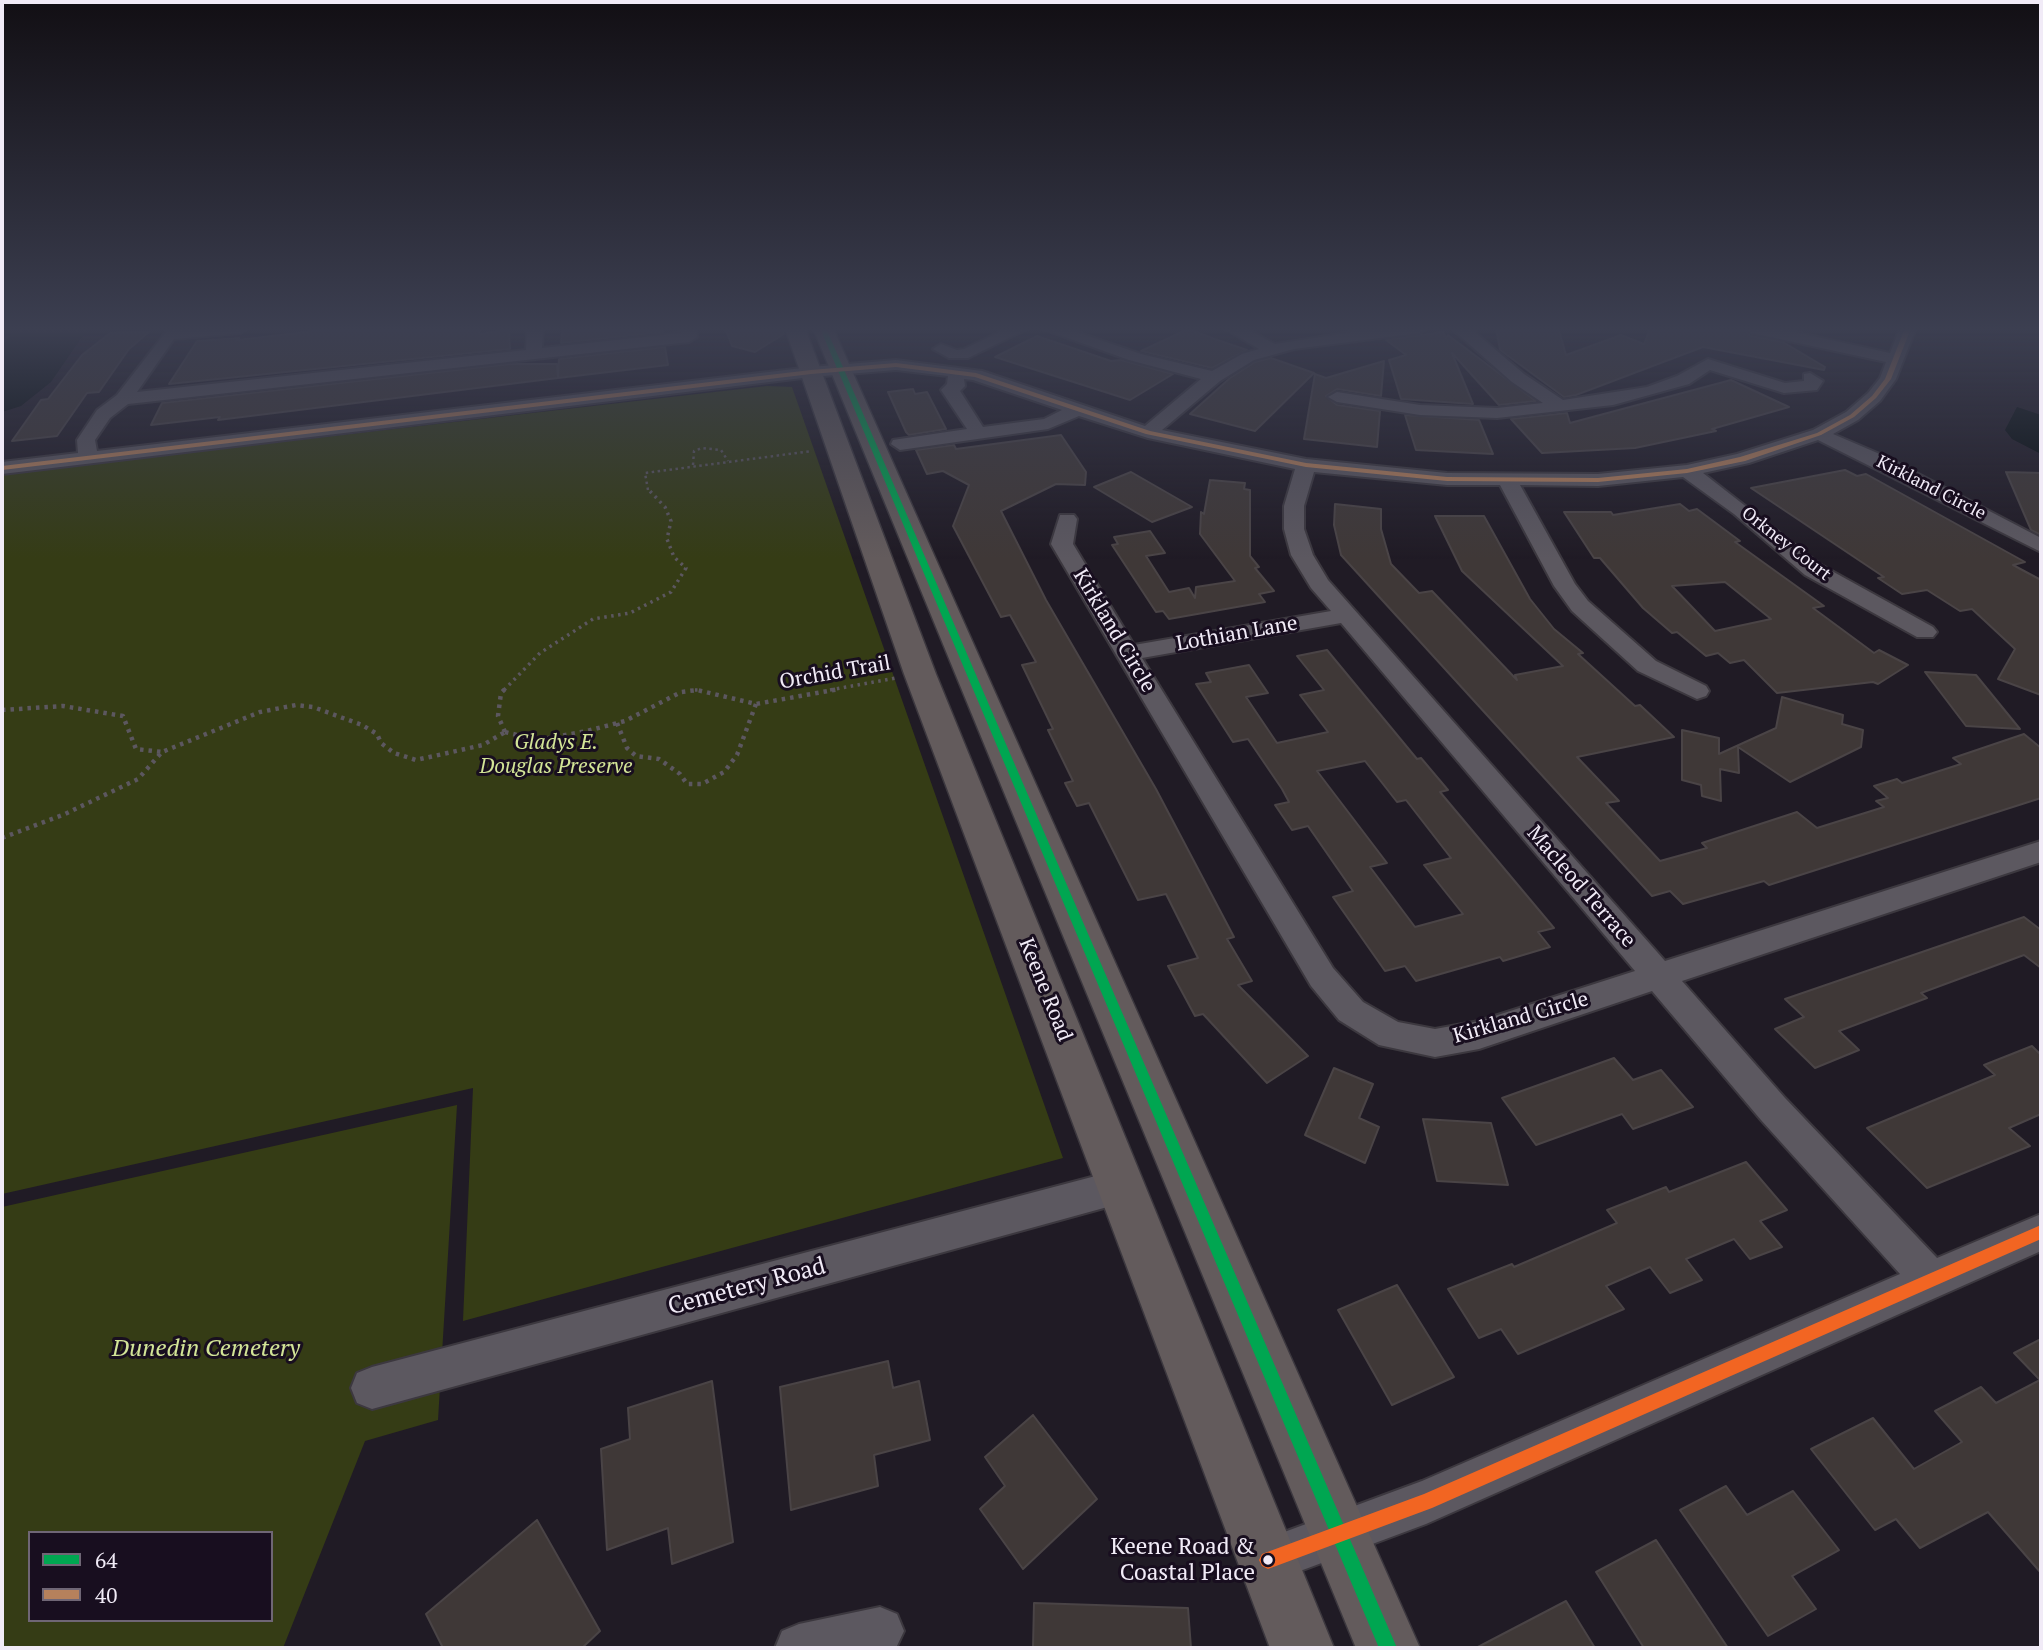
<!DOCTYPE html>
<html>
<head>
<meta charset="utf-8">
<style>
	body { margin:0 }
	#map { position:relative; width:2043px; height:1650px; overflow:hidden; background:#201b25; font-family:"PT Serif",serif }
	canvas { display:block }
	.frame { position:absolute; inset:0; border:4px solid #f1ebf7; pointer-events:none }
	.legend { position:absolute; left:28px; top:1531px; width:245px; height:91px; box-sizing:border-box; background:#180e1f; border:2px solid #6f6675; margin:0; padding:9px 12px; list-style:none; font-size:21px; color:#f1ebf7 }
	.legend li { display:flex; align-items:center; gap:14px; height:35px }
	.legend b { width:35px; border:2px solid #6f6675 }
</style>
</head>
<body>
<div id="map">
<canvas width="2043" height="1650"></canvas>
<div class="frame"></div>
<ul class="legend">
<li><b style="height:9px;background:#00a651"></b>64</li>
<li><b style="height:9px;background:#b6815c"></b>40</li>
</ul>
</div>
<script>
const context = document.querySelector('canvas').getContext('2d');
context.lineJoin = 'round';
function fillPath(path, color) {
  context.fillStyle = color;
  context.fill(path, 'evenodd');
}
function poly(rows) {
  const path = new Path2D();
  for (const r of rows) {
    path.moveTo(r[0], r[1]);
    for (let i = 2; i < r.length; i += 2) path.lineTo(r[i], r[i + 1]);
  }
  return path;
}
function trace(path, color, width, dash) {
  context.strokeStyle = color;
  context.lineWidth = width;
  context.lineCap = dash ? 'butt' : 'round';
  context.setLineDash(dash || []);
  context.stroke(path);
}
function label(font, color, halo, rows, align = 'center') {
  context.font = font + ' "PT Serif",serif';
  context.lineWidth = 6;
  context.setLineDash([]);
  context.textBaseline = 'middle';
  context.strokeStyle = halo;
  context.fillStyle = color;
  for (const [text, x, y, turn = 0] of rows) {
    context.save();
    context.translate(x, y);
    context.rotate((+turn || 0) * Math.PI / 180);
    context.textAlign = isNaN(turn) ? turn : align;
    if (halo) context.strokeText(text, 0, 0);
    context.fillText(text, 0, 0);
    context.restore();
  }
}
fillPath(poly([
	[767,386,792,387,1063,1158,463,1321,473,1088,2,1194,2,474],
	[457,1105,438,1420,365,1441,283,1648,2,1648,2,1207],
	[30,1533,271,1533,271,1620,30,1620]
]), '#353c15');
fillPath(poly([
	[17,328,88,328,51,382,21,406,2,412,2,346],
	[2017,407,2041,415,2041,454,2012,439,2005,430]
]), '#030b0c');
const building = poly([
	[341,328,480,328,479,334,509,330,510,349,169,384,197,341,239,338,237,340,341,328],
	[562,328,662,328,663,332,561,343,562,328],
	[725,328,783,328,784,334,755,352,732,346,725,328],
	[1496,328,1559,330,1566,355,1621,335,1644,344,1650,328,1741,328,1751,336,1783,342,1825,367,1824,370,1703,347,1576,395,1564,397,1500,350,1496,328],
	[1188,329,1215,339,1247,350,1212,368,1141,351,1188,329],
	[149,332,129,349,99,392,87,393,57,436,12,441,41,400,48,399,82,355,110,333,149,332],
	[1443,332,1446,338,1448,335,1536,401,1499,405,1452,353,1473,404,1401,399,1389,360,1406,355,1386,340,1443,332],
	[1037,336,1111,361,1121,360,1173,374,1130,400,995,357,1037,336],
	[665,347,668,365,558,378,559,359,665,347],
	[1271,358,1314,373,1255,431,1190,414,1230,378,1255,362,1271,358],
	[1384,361,1381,396,1337,389,1326,396,1337,405,1380,411,1377,447,1304,439,1315,374,1326,378,1384,361],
	[510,364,557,364,558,378,218,420,220,417,151,425,162,403,510,364],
	[1731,380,1789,407,1712,429,1716,431,1635,448,1542,453,1511,419,1567,413,1570,423,1731,380],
	[913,389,915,394,927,392,946,429,909,435,906,432,888,392,913,389],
	[1405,415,1479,420,1493,454,1416,450,1405,415],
	[1061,435,1086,472,1085,485,1056,484,1001,511,1046,600,1156,789,1234,937,1227,939,1252,981,1238,985,1308,1056,1267,1083,1203,1014,1195,1016,1168,966,1198,958,1166,894,1138,900,1089,803,1077,806,1065,783,1073,781,1048,730,1053,729,1022,665,1036,662,1010,615,1001,617,953,526,969,485,943,471,927,474,916,450,954,445,956,449,1061,435],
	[1845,470,1857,476,1866,474,2025,562,2013,565,2041,580,2041,695,1998,679,2015,649,1972,609,1960,611,1927,590,1902,594,1878,578,1884,577,1751,488,1845,470],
	[1131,472,1192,507,1152,522,1094,487,1131,472],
	[2006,472,2041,473,2041,535,2031,530,2006,472],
	[1210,480,1245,483,1244,489,1250,490,1250,556,1259,567,1255,568,1274,591,1259,594,1265,602,1169,619,1163,611,1156,612,1112,545,1118,544,1114,537,1150,531,1165,553,1146,556,1169,592,1189,588,1195,598,1196,587,1235,581,1200,534,1201,512,1204,514,1210,480],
	[1335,504,1381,509,1381,529,1391,564,1419,593,1432,591,1517,680,1515,675,1563,666,1462,571,1435,516,1484,516,1530,599,1554,629,1583,653,1578,654,1635,706,1640,705,1674,737,1577,757,1619,801,1606,803,1660,861,1707,848,1702,843,1797,812,1817,828,1884,807,1876,801,1888,798,1874,786,1897,779,1902,783,1961,764,1953,758,2024,734,2041,748,2041,798,1769,885,1764,881,1683,904,1670,891,1652,896,1341,555,1334,525,1335,504],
	[1680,504,1689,511,1697,509,1740,541,1735,542,1824,606,1813,608,1874,653,1879,650,1908,665,1878,684,1873,682,1777,693,1744,660,1730,663,1718,653,1706,656,1677,632,1672,633,1643,608,1600,558,1594,558,1564,512,1611,512,1613,515,1680,504],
	[1725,582,1771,619,1715,631,1672,586,1725,582],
	[1327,650,1417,759,1421,758,1448,790,1440,792,1554,928,1538,932,1550,947,1503,961,1500,957,1416,981,1405,966,1385,971,1333,897,1353,891,1308,826,1292,830,1275,805,1289,802,1282,789,1248,739,1233,742,1196,684,1211,682,1206,673,1249,665,1268,693,1246,697,1277,743,1328,732,1300,695,1324,690,1297,656,1327,650],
	[1365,761,1397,802,1406,800,1451,858,1424,865,1463,914,1415,927,1370,867,1387,863,1317,771,1365,761],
	[1925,672,1976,675,2020,729,1966,726,1925,672],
	[1782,697,1843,715,1842,724,1863,730,1861,747,1790,782,1738,747,1739,773,1720,769,1721,801,1702,796,1701,785,1682,780,1682,730,1719,738,1719,754,1776,728,1782,697],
	[2024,917,2041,930,2041,968,2024,955,1921,993,1927,998,1839,1031,1859,1050,1815,1068,1775,1029,1804,1017,1785,999,2024,917],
	[2032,1046,2041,1055,2041,1114,2009,1128,2030,1146,1927,1188,1867,1128,1995,1075,1984,1065,2032,1046],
	[1614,1058,1633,1080,1661,1070,1693,1107,1633,1129,1622,1114,1536,1145,1502,1098,1614,1058],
	[1334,1068,1373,1084,1359,1118,1379,1127,1365,1163,1305,1135,1334,1068],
	[1423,1119,1491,1123,1508,1185,1437,1181,1423,1119],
	[1746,1162,1787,1210,1760,1221,1782,1247,1750,1259,1734,1239,1686,1259,1702,1280,1670,1293,1650,1267,1606,1286,1624,1309,1518,1354,1501,1329,1479,1338,1448,1289,1512,1264,1514,1267,1617,1223,1607,1210,1666,1187,1669,1192,1746,1162],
	[1397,1285,1454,1377,1392,1405,1338,1310,1397,1285],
	[2041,1339,2041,1573,1988,1512,1920,1548,1896,1519,1875,1530,1811,1449,1873,1418,1914,1469,1962,1442,1935,1411,1981,1387,1996,1403,2040,1380,2014,1353,2041,1339],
	[888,1361,893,1388,919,1381,930,1440,874,1455,878,1486,791,1510,780,1387,888,1361],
	[712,1381,733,1542,672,1564,668,1528,607,1550,601,1449,630,1439,628,1408,712,1381],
	[1033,1415,1097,1499,1023,1569,980,1509,1005,1486,985,1457,1033,1415],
	[1726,1486,1747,1515,1793,1491,1839,1550,1792,1576,1816,1609,1768,1636,1680,1510,1726,1486],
	[537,1520,600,1631,582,1648,443,1648,426,1614,537,1520],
	[1656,1540,1728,1648,1644,1648,1596,1572,1656,1540],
	[1566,1601,1595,1648,1476,1648,1566,1601],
	[1034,1603,1188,1608,1191,1648,1033,1648,1034,1603]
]);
fillPath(building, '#3f3837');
trace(building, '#4a4446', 2);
const minor = poly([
	[169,328,248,328,240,333,174,339,137,392,526,350,527,328,543,328,542,348,681,333,680,328,696,328,697,337,689,342,128,404,110,418,95,440,97,451,811,367,896,360,982,371,1145,426,1201,379,1129,360,1040,328,1065,328,1141,354,1212,371,1242,354,1259,349,1224,328,1245,328,1275,344,1379,328,1427,328,1419,333,1294,349,1254,360,1220,381,1162,430,1306,459,1447,473,1598,474,1687,465,1737,454,1813,430,1846,412,1868,393,1880,378,1886,362,1752,333,1744,328,1776,328,1890,353,1900,328,1916,328,1896,379,1880,401,1858,420,1833,434,1882,455,2041,538,2041,552,1818,440,1749,463,1703,473,1821,565,1933,627,1937,632,1933,637,1917,637,1805,575,1734,514,1683,477,1598,486,1520,485,1575,584,1588,601,1656,661,1706,686,1709,691,1706,696,1697,699,1638,671,1572,611,1554,586,1500,485,1447,485,1314,472,1304,506,1304,529,1313,555,1328,580,1665,961,2041,841,2041,862,1682,981,1785,1098,1937,1258,2041,1214,2041,1251,1426,1524,1268,1583,1252,1576,1245,1560,1252,1544,1422,1481,1900,1274,1761,1120,1652,991,1479,1049,1435,1057,1379,1045,1339,1020,1311,986,1051,544,1060,515,1074,515,1077,519,1073,544,1134,645,1331,611,1311,588,1291,555,1284,529,1284,506,1295,469,1148,438,1079,416,1048,429,900,450,891,444,893,440,967,429,941,390,947,384,948,376,896,370,811,377,2,474,2,462,78,453,77,440,97,410,117,395,169,328],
	[964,379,973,380,1062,410,1044,419,983,427,960,391,965,386,964,379],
	[1341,623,1635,971,1479,1021,1435,1029,1398,1022,1363,1002,1333,968,1142,658,1341,623],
	[1008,328,1029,328,968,358,949,358,933,349,941,344,957,350,964,349,1008,328],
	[1451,328,1470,328,1524,374,1563,400,1647,387,1677,376,1708,359,1785,383,1804,381,1804,374,1810,373,1823,381,1817,390,1784,393,1710,370,1689,384,1613,405,1497,418,1420,415,1337,402,1328,397,1337,392,1420,405,1497,408,1543,403,1512,382,1451,328],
	[1122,1169,1135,1174,1140,1186,1135,1198,1122,1203,372,1409,357,1403,351,1388,357,1373,372,1367,1122,1169],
	[880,1607,897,1614,904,1631,896,1648,775,1648,782,1631,799,1624,880,1607]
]);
const major = poly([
	[785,328,805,328,936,674,1334,1648,1270,1648,904,674,785,328],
	[813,328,833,328,1420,1648,1356,1648,813,328]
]);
trace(minor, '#3c383f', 4);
trace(major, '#3c383f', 3);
trace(poly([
	[693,465,694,451,702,448,721,450,728,461],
	[648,490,645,473,812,451]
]), '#5c575f', 2.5, [2.5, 3.5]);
trace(poly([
	[504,690,540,653,593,619,630,613,671,592,686,568,674,557,667,539,671,521,665,507,647,488],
	[695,690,698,690],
	[830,690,896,678]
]), '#5c575f', 3.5, [2.5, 4.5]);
trace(poly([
	[2,710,63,706,123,716,136,749,162,752],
	[617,723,627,748,636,756,659,759,680,774,687,784,702,784,724,772,737,755,756,704],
	[505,732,498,716,501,693,505,689],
	[505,732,538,740,587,731,625,721,681,692,697,690,756,704,839,689],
	[2,838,65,814,138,779,162,752,260,712,296,705,313,707,362,725,377,734,381,743,394,753,416,760,483,745,505,732]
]), '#5c575f', 4.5, [3.5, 5]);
fillPath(minor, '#5c5860');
fillPath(major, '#635b5c');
fillPath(poly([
	[820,328,826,328,1397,1648,1379,1648,820,328]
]), '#00a651');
fillPath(poly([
	[1905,328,1911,328,1891,379,1876,398,1854,417,1821,435,1745,461,1687,473,1598,482,1447,481,1306,467,1146,434,975,377,896,367,811,374,2,470,2,466,811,370,896,363,976,373,1150,431,1306,463,1447,477,1598,478,1687,469,1740,457,1817,433,1850,415,1872,396,1885,379,1905,328]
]), '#b6815c');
fillPath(poly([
	[2041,1225,2041,1239,1432,1508,1268,1569,1262,1566,1259,1560,1262,1554,1424,1494,2041,1225]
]), '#f26522');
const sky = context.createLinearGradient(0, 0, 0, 559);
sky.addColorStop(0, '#120f14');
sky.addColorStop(0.59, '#3c3f51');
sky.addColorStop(1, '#3c3f5100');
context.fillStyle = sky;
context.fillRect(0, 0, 2043, 559);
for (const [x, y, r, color] of [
	[1268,1560,6,"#f1ebf7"]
]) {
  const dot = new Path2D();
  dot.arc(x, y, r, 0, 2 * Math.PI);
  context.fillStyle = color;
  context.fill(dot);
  trace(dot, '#180e1f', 2.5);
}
label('18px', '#f1ebf7', '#180e1f', [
	["Kirkland Circle",1931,488,27],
	["Orkney Court",1786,544,38]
]);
label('21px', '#f1ebf7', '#180e1f', [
	["Kirkland Circle",1114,631,59],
	["Lothian Lane",1237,634,-10],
	["Orchid Trail",835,673,-10],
	["Macleod Terrace",1581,887,49],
	["Keene Road",1045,990,68],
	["Kirkland Circle",1521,1018,-16]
]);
label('italic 21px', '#d3e597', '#180e1f', [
	["Gladys E.",556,743],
	["Douglas Preserve",556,767]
]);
label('23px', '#f1ebf7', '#180e1f', [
	["Keene Road &",1255,1547],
	["Coastal Place",1255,1573]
], 'right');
label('24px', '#f1ebf7', '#180e1f', [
	["Cemetery Road",747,1287,-15]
]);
label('italic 24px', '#d3e597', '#180e1f', [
	["Dunedin Cemetery",206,1349]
]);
</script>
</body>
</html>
